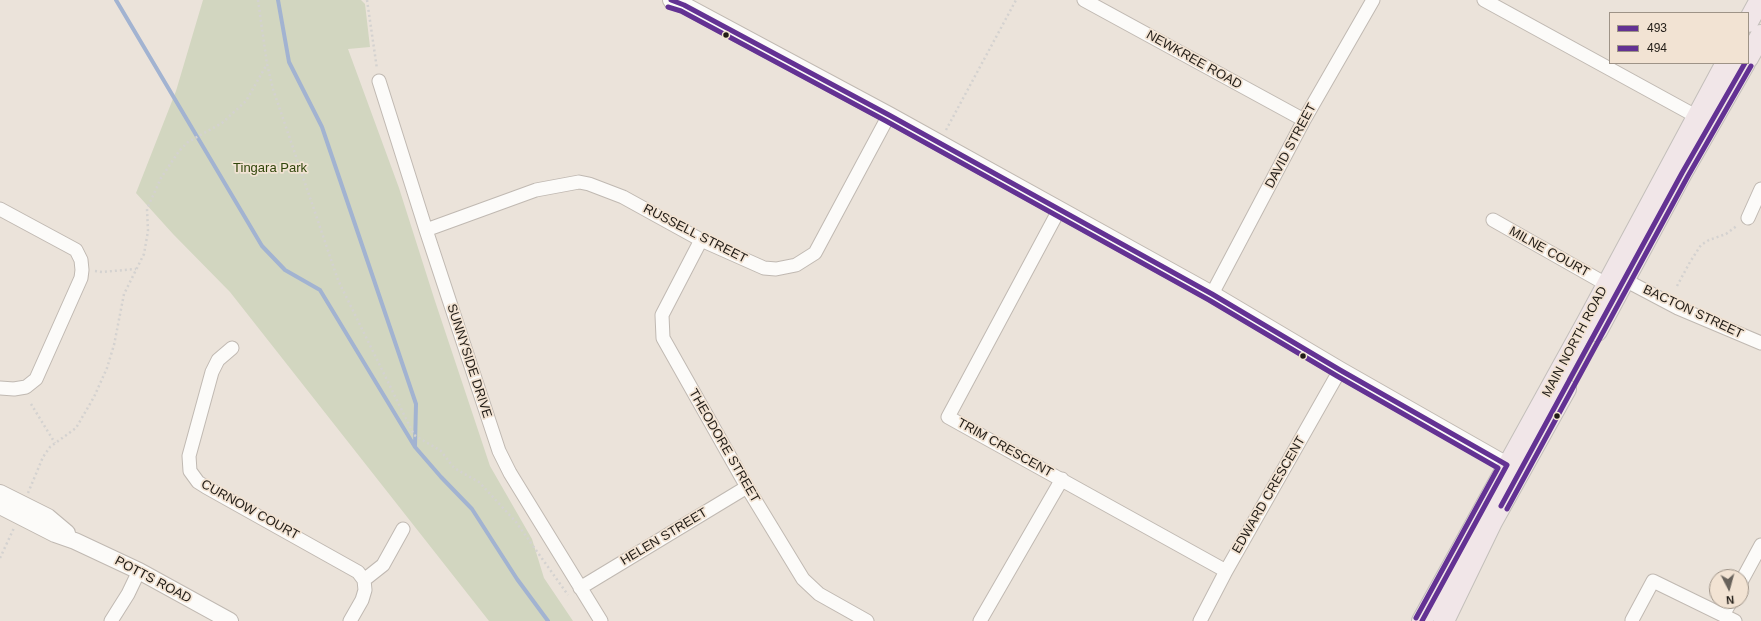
<!DOCTYPE html>
<html>
<head>
<meta charset="utf-8">
<style>
	body { margin:0 }
	#map { position:relative; width:1761px; height:621px; overflow:hidden; background:#ebe3da; font-family:Helvetica,sans-serif }
	canvas { display:block }
	.legend { position:absolute; left:1609px; top:12px; width:140px; height:52px; box-sizing:border-box; background:#f2e3d3; border:1px solid #9e9387; margin:0; padding:5px 7px; list-style:none; font-size:12px; color:#211c16 }
	.legend li { display:flex; align-items:center; gap:8px; height:20px }
	.legend b { width:20px; border:1px solid #9e9387 }
	.north { position:absolute; left:1709px; top:569px; width:40px; height:40px; box-sizing:border-box; background:#f2e3d3; border:1px solid #9e9387; border-radius:50%; rotate:174deg; font-size:11px; font-weight:700; line-height:16px; text-align:center; color:#211c16 }
	.north::after { content:''; display:block; margin:auto; width:14px; height:18px; background:#68625b; clip-path:polygon(50% 0,100% 100%,50% 72%,0 100%) }
</style>
</head>
<body>
<div id="map">
<canvas width="1761" height="621"></canvas>
<ul class="legend">
<li><b style="height:5px;background:#633293"></b>493</li>
<li><b style="height:5px;background:#633293"></b>494</li>
</ul>
<div class="north">N</div>
</div>
<script>
const context = document.querySelector('canvas').getContext('2d');
context.lineJoin = 'round';
function fillPath(path, color) {
  context.fillStyle = color;
  context.fill(path, 'evenodd');
}
function poly(rows) {
  const path = new Path2D();
  for (const r of rows) {
    path.moveTo(r[0], r[1]);
    for (let i = 2; i < r.length; i += 2) path.lineTo(r[i], r[i + 1]);
  }
  return path;
}
function trace(path, color, width, dash) {
  context.strokeStyle = color;
  context.lineWidth = width;
  context.lineCap = dash ? 'butt' : 'round';
  context.setLineDash(dash || []);
  context.stroke(path);
}
function label(font, color, halo, rows, align = 'center') {
  context.font = font + ' Helvetica,sans-serif';
  context.lineWidth = 3.5;
  context.setLineDash([]);
  context.textBaseline = 'middle';
  context.strokeStyle = halo;
  context.fillStyle = color;
  for (const [text, x, y, turn = 0] of rows) {
    context.save();
    context.translate(x, y);
    context.rotate((+turn || 0) * Math.PI / 180);
    context.textAlign = isNaN(turn) ? turn : align;
    if (halo) context.strokeText(text, 0, 0);
    context.fillText(text, 0, 0);
    context.restore();
  }
}
fillPath(poly([
	[203,0,361,0,365,4,370,47,348,49,399,188,434,298,490,466,532,539,544,578,573,621,489,621,230,292,173,234,136,193,176,91]
]), '#d2d6c0');
trace(poly([
	[116,0,262,246,285,270,320,290,415,447,441,477,472,509,517,579,548,621],
	[278,0,289,62,322,127,416,404,415,446]
]), '#a2b3d1', 4);
const minor = poly([
	[1084,0,1304,120],
	[1484,0,1703,120],
	[379,81,426,230,499,451,510,473,601,621],
	[0,209,76,250,81,260,82,270,81,278,36,379,26,387,14,389,0,388],
	[1059,210,948,417,1226,571],
	[1748,218,1761,189],
	[1493,220,1606,284],
	[426,230,536,190,579,182,589,184,623,197,701,240,764,268,776,269,796,265,815,253,889,115],
	[701,240,662,315,663,338,747,487,803,579,819,594,867,621],
	[1625,280,1678,308,1761,343],
	[1212,294,1304,120,1373,0],
	[232,348,218,360,212,372,189,456,190,471,198,482,206,487,358,572,364,580,365,590,362,600,350,621],
	[364,580,383,565,403,529],
	[1741,582,1761,545],
	[580,588,747,487],
	[1723,615,1731,601],
	[1632,620,1653,581,1735,621],
	[111,621,128,594,139,571],
	[980,621,1062,479],
	[1200,621,1226,571,1340,370]
]);
const tertiary = poly([
	[671,0,684,5,889,115,1212,294,1340,370,1507,465],
	[0,493,48,517,67,533],
	[0,506,55,534,75,541,139,571,230,621]
]);
const primary = poly([
	[1748,22,1760,0],
	[1748,58,1761,35],
	[1597,331,1682,173,1745,63],
	[1422,621,1588,320,1726,63],
	[1444,621,1492,522,1566,389]
]);
trace(minor, '#c0b9b2', 15);
trace(tertiary, '#c0b9b2', 18);
trace(primary, '#c3bfba', 22);
trace(poly([
	[258,0,267,64,273,89,338,280,414,435,441,451,454,468,479,482,516,522,568,595],
	[367,0,377,69],
	[946,130,1016,0],
	[95,271,102,272,136,269],
	[1677,286,1690,262,1701,245,1709,240,1726,234,1738,225],
	[31,404,55,443],
	[28,493,43,457,50,447,76,428,94,397,107,368,114,345,124,294,144,254,148,231,147,209,161,178,179,151,188,142,222,123,246,101,267,64],
	[0,558,14,528]
]), '#d4d2d0', 2.5, [2, 3]);
trace(minor, '#fcfbf9', 13);
trace(tertiary, '#fcfbf9', 16);
trace(primary, '#f1e6e8', 20);
trace(poly([
	[671,0,684,5,889,115,1212,294,1340,370,1507,465,1422,621],
	[1501,506,1682,173,1745,63]
]), '#633293', 5);
trace(poly([
	[668,7,681,11,886,121,1209,300,1337,376,1498,468,1416,618],
	[1507,509,1688,176,1751,66]
]), '#633293', 5);
for (const [x, y, r, color] of [
	[726,35,3.5,"#211c16"],
	[1303,356,3.5,"#211c16"],
	[1557,416,3.5,"#211c16"]
]) {
  const dot = new Path2D();
  dot.arc(x, y, r, 0, 2 * Math.PI);
  context.fillStyle = color;
  context.fill(dot);
  trace(dot, '#f2e3d3', 1.5);
}
label('13px', '#211c16', '#f2e3d3', [
	["NEWKREE ROAD",1194,60,29],
	["DAVID STREET",1291,146,-62],
	["RUSSELL STREET",695,234,27],
	["MILNE COURT",1549,252,29],
	["BACTON STREET",1693,312,25],
	["MAIN NORTH ROAD",1575,342,-62],
	["SUNNYSIDE DRIVE",469,361,72],
	["THEODORE STREET",724,446,60],
	["TRIM CRESCENT",1005,448,29],
	["EDWARD CRESCENT",1269,495,-60],
	["CURNOW COURT",250,510,29],
	["HELEN STREET",664,537,-31],
	["POTTS ROAD",153,580,28]
]);
label('13px', '#30450a', '#f2e3d3', [
	["Tingara Park",270,168]
]);
</script>
</body>
</html>
